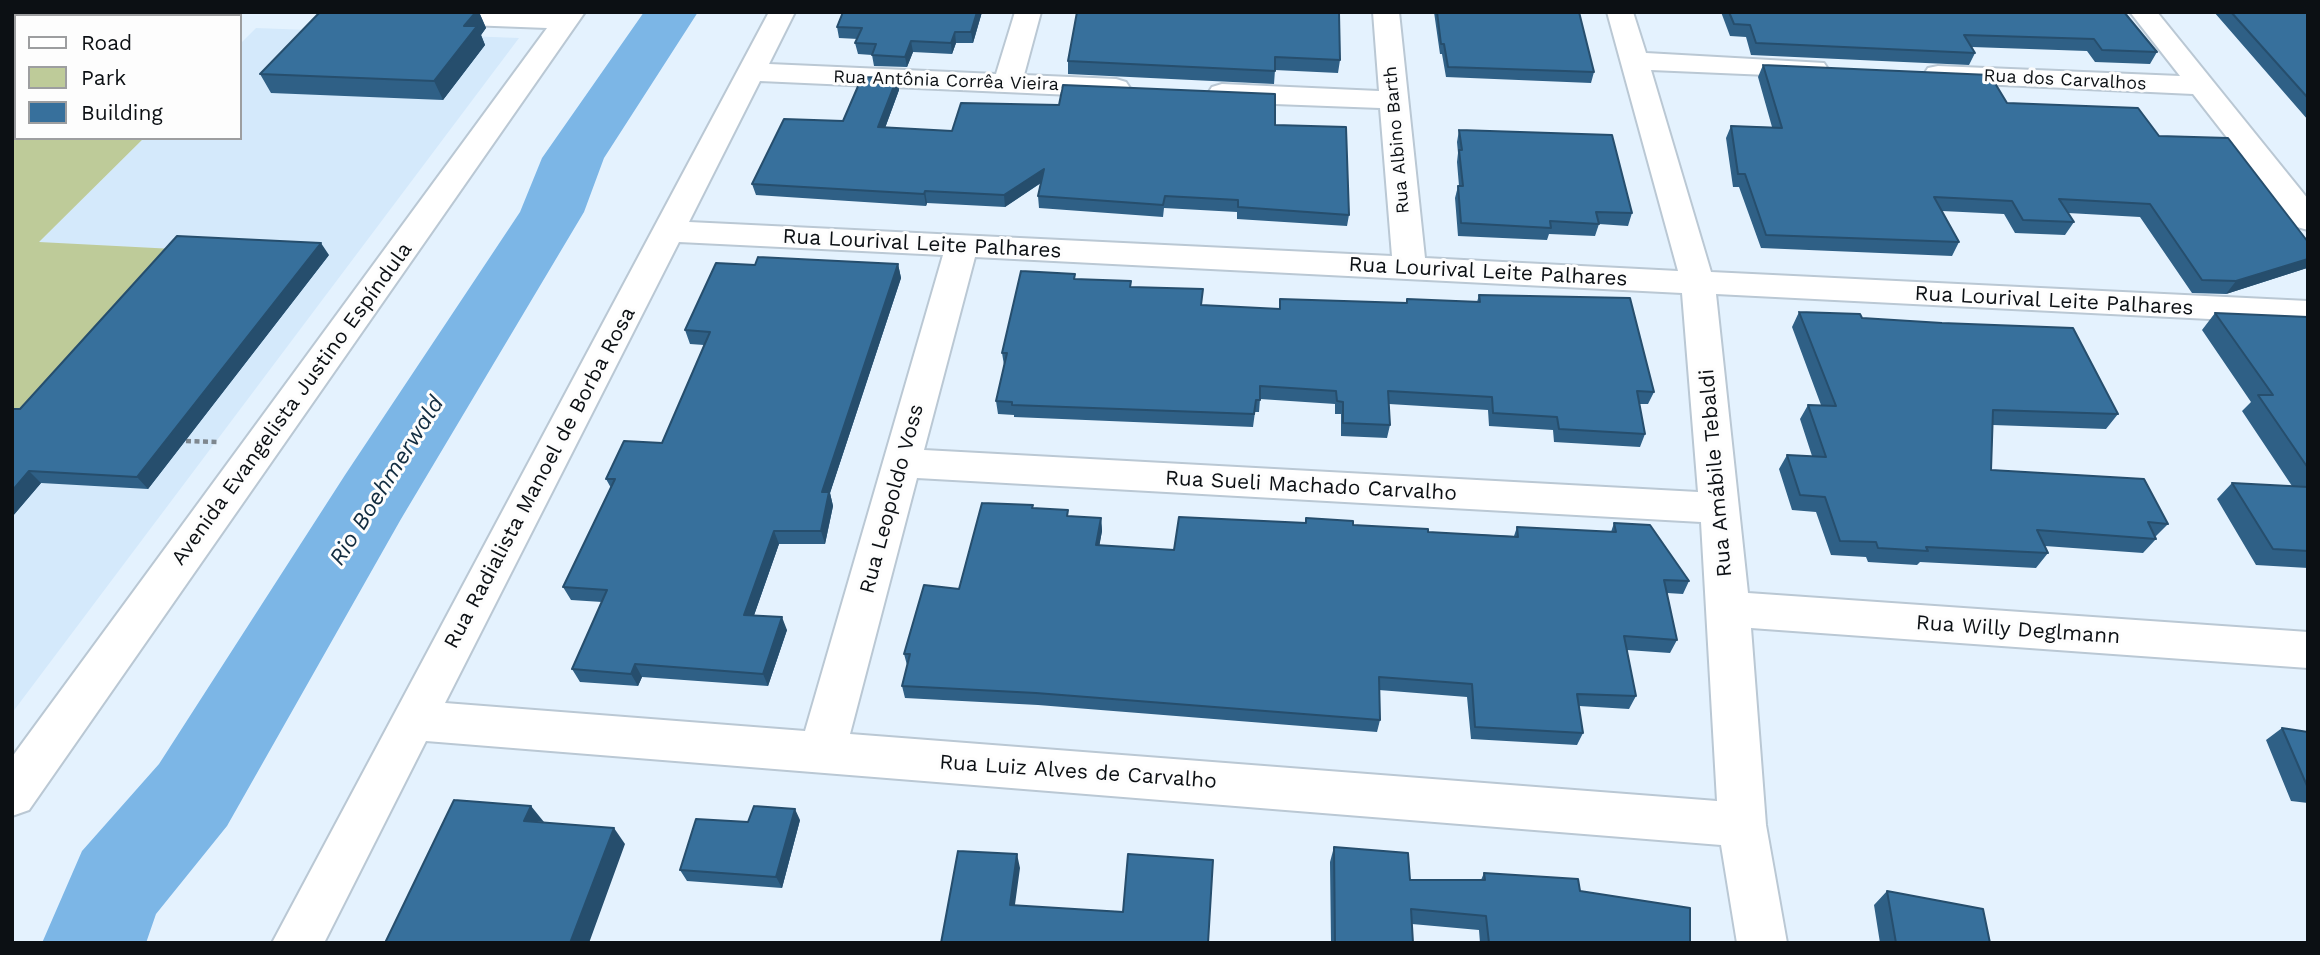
<!DOCTYPE html>
<html>
<head>
<meta charset="utf-8">
<style>
	body { margin:0 }
	#map { position:relative; width:2320px; height:955px; overflow:hidden; background:#e4f2fe; font-family:"Work Sans",sans-serif }
	canvas { display:block }
	.frame { position:absolute; inset:0; border:14px solid #0c1014; pointer-events:none }
	.legend { position:absolute; left:14px; top:14px; width:228px; height:126px; box-sizing:border-box; background:#fdfdfd; border:2px solid #9d9ea0; margin:0; padding:9px 12px; list-style:none; font-size:21px; color:#0c1014 }
	.legend li { display:flex; align-items:center; gap:14px; height:35px }
	.legend b { width:35px; border:2px solid #9d9ea0 }
</style>
</head>
<body>
<div id="map">
<canvas width="2320" height="955"></canvas>
<div class="frame"></div>
<ul class="legend">
<li><b style="height:9px;background:#fff"></b>Road</li>
<li><b style="height:19px;background:#becb99"></b>Park</li>
<li><b style="height:19px;background:#37709c"></b>Building</li>
</ul>
</div>
<script>
const context = document.querySelector('canvas').getContext('2d');
context.lineJoin = 'round';
function fillPath(path, color) {
  context.fillStyle = color;
  context.fill(path, 'evenodd');
}
function poly(rows) {
  const path = new Path2D();
  for (const r of rows) {
    path.moveTo(r[0], r[1]);
    for (let i = 2; i < r.length; i += 2) path.lineTo(r[i], r[i + 1]);
  }
  return path;
}
function trace(path, color, width, dash) {
  context.strokeStyle = color;
  context.lineWidth = width;
  context.lineCap = dash ? 'butt' : 'round';
  context.setLineDash(dash || []);
  context.stroke(path);
}
function label(font, color, halo, rows, align = 'center') {
  context.font = font + ' "Work Sans",sans-serif';
  context.lineWidth = 6;
  context.setLineDash([]);
  context.textBaseline = 'middle';
  context.strokeStyle = halo;
  context.fillStyle = color;
  for (const [text, x, y, turn = 0] of rows) {
    context.save();
    context.translate(x, y);
    context.rotate((+turn || 0) * Math.PI / 180);
    context.textAlign = isNaN(turn) ? turn : align;
    if (halo) context.strokeText(text, 0, 0);
    context.fillText(text, 0, 0);
    context.restore();
  }
}
fillPath(poly([
	[256,28,519,38,12,713,12,268,144,138,240,138,240,44]
]), '#d4e9fb');
fillPath(poly([
	[12,84,16,84,16,138,144,138,39,242,174,249,26,414,12,413]
]), '#becb99');
fillPath(poly([
	[644,12,698,12,604,158,584,212,401,519,227,826,156,914,146,943,42,943,82,851,159,764,345,475,520,212,542,158,644,12]
]), '#7cb6e6');
const minor = poly([
	[324,12,585,12,29,810,12,816,12,757,547,28,337,20,328,18,324,12],
	[769,12,795,12,769,64,996,74,1015,12,1041,12,1024,75,1116,79,1126,82,1130,88,1126,94,1116,97,760,81,689,222,1392,256,1380,108,1222,102,1212,99,1208,93,1212,87,1222,84,1379,91,1373,12,1399,12,1425,258,1678,271,1607,12,1633,12,1646,53,1824,63,1828,69,1824,75,1814,77,1651,70,1711,272,2308,301,2308,324,1716,294,1748,593,2308,632,2308,668,1751,628,1766,825,1787,943,1737,943,1721,845,426,741,324,943,272,943,769,12],
	[679,242,943,255,805,731,445,703,679,242],
	[975,257,1682,293,1698,492,924,450,975,257],
	[917,478,1701,522,1717,801,850,734,917,478],
	[2130,12,2157,12,2308,199,2308,230,2297,227,2193,94,1938,82,1928,80,1924,74,1928,68,1938,66,2180,76,2130,12]
]);
trace(minor, '#bac8d4', 4);
trace(poly([
	[186,441,217,442]
]), '#7e878f', 4.5, [5, 3.5]);
fillPath(minor, '#fff');
fillPath(poly([
	[320,12,479,12,486,28,481,35,485,45,443,100,271,93,260,74],
	[843,12,982,12,973,43,956,43,952,54,913,52,907,67,874,66,872,55,858,54,855,43,858,39,839,38,837,27],
	[1077,12,1340,60,1338,73,1275,70,1274,84,1068,74,1068,61],
	[1434,12,1579,12,1594,72,1591,83,1446,77,1442,54,1440,54],
	[1721,12,2124,12,2157,52,2150,64,2095,62,2087,51,1972,47,1975,53,1969,65,1751,55,1746,37,1730,36],
	[2214,12,2308,12,2308,120],
	[1763,65,2007,103,2159,136,2307,268,2226,294,2192,293,2140,217,2068,213,2074,222,2065,235,2015,233,2004,214,1942,211,1959,242,1952,256,1761,248,1739,187,1733,187,1726,138,1731,126,1772,127,1758,77],
	[897,78,899,90,885,128,952,131,1275,125,1349,215,1347,226,1237,219,1237,212,1164,208,1163,217,1039,208,1038,196,1041,183,1005,207,927,203,926,206,756,195,752,184,843,121],
	[1459,130,1632,213,1628,226,1599,224,1595,236,1549,234,1547,240,1458,236,1455,198,1458,186,1459,186,1457,162,1458,153,1457,142],
	[329,255,148,489,41,483,12,517,12,409,20,409],
	[898,264,901,278,830,493,833,506,825,544,779,544,754,615,787,630,768,686,642,677,638,686,580,682,572,669,602,602,571,600,563,587,611,488,606,479,662,443,704,345,690,344,685,330,755,265],
	[1075,274,1075,279,1131,281,1131,287,1202,305,1279,309,1280,299,1406,303,1407,299,1477,302,1479,295,1654,392,1648,404,1639,404,1645,434,1640,447,1554,442,1553,430,1489,426,1488,410,1389,404,1390,425,1387,438,1341,436,1341,414,1335,414,1335,404,1260,399,1259,412,1255,412,1253,427,1014,417,1014,415,998,414,996,401,1004,365,1002,353],
	[1799,312,1862,318,2118,414,2106,429,1993,425,1991,470,2168,524,2155,537,2156,539,2143,553,2045,546,2048,553,2036,568,1920,562,1917,565,1868,562,1866,557,1831,555,1816,512,1792,510,1779,469,1787,455,1812,456,1800,419,1808,405,1821,405,1792,327],
	[2215,313,2308,317,2308,568,2256,565,2217,499,2232,483,2292,486,2242,411,2251,402,2202,330],
	[1033,505,1033,508,1068,510,1068,516,1101,518,1102,531,1099,546,1174,550,1305,523,1306,518,1353,525,1428,532,1514,536,1517,527,1611,532,1614,523,1689,581,1683,594,1667,593,1677,640,1670,653,1627,650,1636,696,1629,709,1579,706,1583,733,1577,745,1471,739,1467,697,1379,690,1380,720,1377,732,1038,705,905,698,902,686,907,665,904,654,959,589],
	[2282,728,2308,732,2308,803,2291,801,2266,740],
	[800,820,782,888,687,881,680,870],
	[1334,847,1410,880,1481,880,1484,873,1580,891,1690,943,1480,943,1479,930,1412,924,1413,943,1331,943,1330,862],
	[1887,891,1990,943,1880,943,1874,905]
]), '#2f6086');
fillPath(poly([
	[169,12,187,12,183,16,165,16],
	[476,12,479,12,486,28,481,35,485,45,443,100,434,81,464,26],
	[977,12,982,12,973,43,971,32],
	[955,32,956,43,952,54,951,43],
	[911,41,913,52,907,67,905,57],
	[897,78,899,90,881,139,878,127],
	[1044,169,1045,180,1005,207,1004,195],
	[925,191,927,203,926,206,924,194],
	[321,243,329,255,148,489,137,477],
	[2308,259,2307,268,2226,294,2236,281],
	[898,264,901,278,830,493,833,506,825,544,821,531,822,492],
	[29,471,41,483,12,517,12,491],
	[1101,518,1102,531,1097,559,1096,545],
	[774,531,779,544,750,627,744,615],
	[782,617,787,630,768,686,763,674],
	[635,664,642,677,638,686,631,674],
	[531,806,544,822,524,821],
	[795,809,800,820,782,888,776,877],
	[614,828,625,844,589,943,570,943],
	[1017,854,1020,868,1013,919,1010,905]
]), '#264e6d');
const building = poly([
	[113,12,169,12,165,16,109,16,113,12],
	[320,12,476,12,464,26,477,26,434,81,260,74,320,12],
	[843,12,977,12,971,32,955,32,951,43,911,41,905,57,872,55,876,44,855,43,862,28,837,27,843,12],
	[1077,12,1339,13,1340,60,1275,57,1275,71,1068,61,1077,12],
	[1437,12,1579,12,1594,72,1448,67,1444,44,1441,44,1437,12],
	[1729,12,2124,12,2157,52,2102,50,2094,39,1964,35,1975,53,1756,43,1750,25,1734,24,1729,12],
	[2231,12,2308,12,2308,98,2231,12],
	[1763,65,1990,75,2007,103,2138,108,2159,136,2228,138,2308,242,2308,259,2236,281,2202,280,2150,204,2059,199,2074,222,2023,220,2012,201,1934,197,1959,242,1766,235,1745,174,1738,174,1731,126,1782,128,1763,65],
	[862,77,897,78,878,127,952,131,961,103,1059,105,1063,85,1275,94,1275,125,1346,127,1349,215,1238,207,1238,200,1165,196,1163,205,1038,196,1044,169,1004,195,925,191,924,194,752,184,784,119,843,121,862,77],
	[1459,130,1612,135,1632,213,1596,212,1599,224,1550,221,1551,228,1461,223,1458,186,1463,186,1459,150,1462,150,1459,130],
	[177,236,321,243,137,477,29,471,12,491,12,409,20,409,177,236],
	[758,257,898,264,822,492,829,492,821,531,774,531,744,615,782,617,763,674,635,664,631,674,572,669,607,590,563,587,615,479,606,479,624,441,662,443,710,332,685,330,716,263,755,265,758,257],
	[1021,271,1075,274,1074,279,1131,281,1130,287,1203,289,1201,305,1280,309,1280,299,1407,303,1407,299,1480,302,1479,295,1630,298,1654,392,1637,391,1645,434,1559,429,1557,417,1493,413,1492,397,1388,391,1390,425,1343,423,1343,402,1337,401,1336,391,1260,386,1260,400,1256,400,1254,414,1012,405,1012,402,996,401,1007,353,1002,353,1021,271],
	[1799,312,1860,314,1862,318,1942,323,2073,328,2118,414,1993,410,1991,470,2144,479,2168,524,2148,522,2156,539,2037,530,2048,553,1926,547,1928,551,1878,548,1876,542,1840,541,1825,497,1800,495,1787,455,1826,457,1808,405,1836,406,1799,312],
	[2215,313,2308,317,2308,468,2258,395,2273,395,2215,313],
	[2232,483,2308,487,2308,551,2273,549,2232,483],
	[982,503,1033,505,1032,508,1068,510,1067,516,1101,518,1096,545,1174,550,1179,517,1306,523,1306,518,1353,521,1353,525,1428,529,1428,532,1518,537,1517,527,1616,532,1614,523,1650,525,1689,581,1664,580,1677,640,1624,636,1636,696,1577,694,1583,733,1475,727,1472,684,1379,677,1380,720,1036,693,902,686,910,654,904,654,924,585,959,589,982,503],
	[2282,728,2308,732,2308,788,2282,728],
	[454,800,531,806,524,821,614,828,570,943,385,943,454,800],
	[754,806,795,809,776,877,680,870,696,819,748,822,754,806],
	[1334,847,1408,853,1410,880,1485,880,1484,873,1578,879,1580,891,1690,908,1690,943,1489,943,1486,916,1411,909,1413,943,1335,943,1334,847],
	[958,851,1017,854,1010,905,1123,912,1128,854,1213,860,1208,943,941,943,958,851],
	[1887,891,1983,909,1990,943,1896,943,1887,891]
]);
fillPath(building, '#37709c');
trace(building, '#264e6d', 2);
label('18px', '#0c1014', '#fdfdfd', [
	["Rua dos Carvalhos",2065,80,3],
	["Rua Antônia Corrêa Vieira",946,81,2],
	["Rua Albino Barth",1397,140,-95]
]);
label('21px', '#0c1014', '#fdfdfd', [
	["Rua Lourival Leite Palhares",922,244,3],
	["Rua Lourival Leite Palhares",1488,272,3],
	["Rua Lourival Leite Palhares",2054,301,3],
	["Avenida Evangelista Justino Espíndula",292,404,-54],
	["Rua Amábile Tebaldi",1716,473,-95],
	["Rua Radialista Manoel de Borba Rosa",540,478,-62],
	["Rua Sueli Machado Carvalho",1311,486,3],
	["Rua Leopoldo Voss",892,499,-75],
	["Rua Willy Deglmann",2018,630,4],
	["Rua Luiz Alves de Carvalho",1078,772,4]
]);
label('italic 23px', '#112b3f', '#fdfdfd', [
	["Rio Boehmerwald",387,481,-58]
]);
</script>
</body>
</html>
